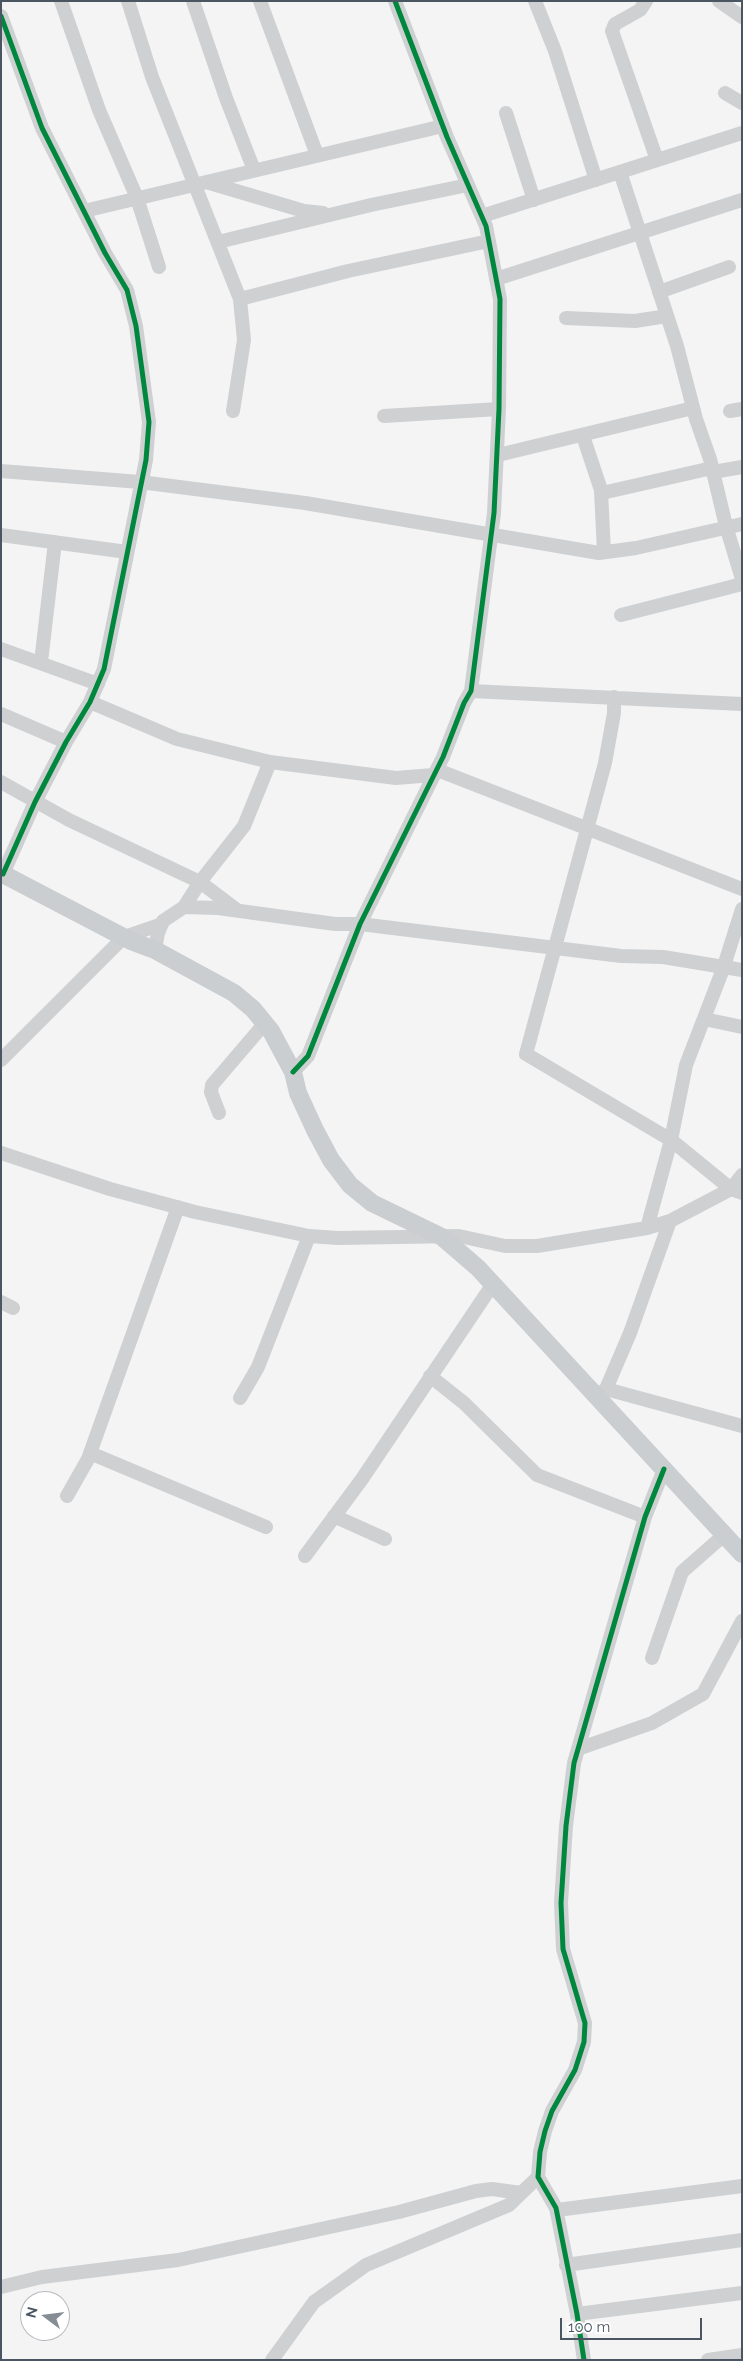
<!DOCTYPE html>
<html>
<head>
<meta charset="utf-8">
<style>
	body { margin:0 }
	#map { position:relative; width:743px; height:2361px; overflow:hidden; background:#f4f4f4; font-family:Raleway,sans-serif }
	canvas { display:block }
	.frame { position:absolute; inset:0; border:2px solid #4a5661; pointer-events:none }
	.north { position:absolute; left:20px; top:2291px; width:50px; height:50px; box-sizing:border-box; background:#fff; border:1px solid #b7bbc0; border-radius:50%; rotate:285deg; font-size:14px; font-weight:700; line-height:20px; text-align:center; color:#4a5661 }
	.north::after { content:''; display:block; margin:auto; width:18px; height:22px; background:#868d94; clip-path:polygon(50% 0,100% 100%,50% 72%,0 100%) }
	.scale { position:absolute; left:560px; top:2318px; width:142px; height:22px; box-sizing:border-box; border:2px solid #4a5661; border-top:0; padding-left:6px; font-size:15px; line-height:18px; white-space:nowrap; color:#4a5661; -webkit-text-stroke:4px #fff; paint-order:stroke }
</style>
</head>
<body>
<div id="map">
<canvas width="743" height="2361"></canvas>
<div class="frame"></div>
<div class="north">N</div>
<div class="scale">100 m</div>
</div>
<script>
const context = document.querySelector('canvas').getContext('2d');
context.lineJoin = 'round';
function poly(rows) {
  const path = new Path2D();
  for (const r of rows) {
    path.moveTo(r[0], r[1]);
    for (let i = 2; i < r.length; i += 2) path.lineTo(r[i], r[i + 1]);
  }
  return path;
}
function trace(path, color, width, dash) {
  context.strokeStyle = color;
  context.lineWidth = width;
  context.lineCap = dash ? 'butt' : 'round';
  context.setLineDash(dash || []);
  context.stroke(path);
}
trace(poly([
	[61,1,99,110,137,198,159,267],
	[128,1,152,77,240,299,244,340,233,411],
	[193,1,226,98,254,170],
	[260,1,317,155],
	[535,1,555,51,596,180],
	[646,1,640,10,615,24,612,31,657,160],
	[719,1,742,17],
	[1,16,42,128,105,253,127,290,136,326,149,422,146,460,104,669,90,702,66,742,35,802,3,874],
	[725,93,742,103],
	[506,113,534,200],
	[620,172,677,346,696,419,710,459,726,526,742,579],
	[206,182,304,211,323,213],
	[84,211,443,126],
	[482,216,742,133],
	[218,242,371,205,468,185],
	[496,279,742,200],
	[659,292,729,267],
	[240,299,348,271,489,241],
	[566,318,635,321,667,316],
	[730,411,742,409],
	[384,416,499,409],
	[583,436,602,493,712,468],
	[498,455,693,408],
	[1,471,140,482,305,503,599,553,636,548,742,524],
	[713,472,742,467],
	[601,491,604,552],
	[1,535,127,552],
	[621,615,742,584],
	[1,649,98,684],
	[41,662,55,542],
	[471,691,742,704],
	[614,697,614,713,605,763,526,1054,671,1140,731,1189,742,1193],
	[90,702,177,739,270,762,396,778,433,775,440,771,742,889],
	[1,714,66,742],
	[1,782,69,820,200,882,237,910],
	[184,907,200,882,244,826,270,762],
	[155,950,158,933,163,921,184,907,218,908,335,924,360,924,621,956,663,957,742,970],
	[704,1019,742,1027],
	[1,1060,124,937,162,924],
	[293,1072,308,1056,360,924,443,757,464,703,471,691,494,513,499,409,500,299,486,226,447,137,395,1],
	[219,1113,211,1092,212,1085,265,1023],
	[1,1153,110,1189,195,1212,309,1236,338,1238,459,1236,505,1246,537,1246,647,1228,670,1221,731,1189,742,1175],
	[647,1228,671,1140,686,1065,723,969,742,909],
	[1,1302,13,1308],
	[430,1376,464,1403,537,1475,645,1517],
	[606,1389,630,1333,670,1221],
	[599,1394,606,1389,742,1426],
	[240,1398,258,1367,309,1236],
	[90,1453,266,1527],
	[67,1496,88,1459,178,1207],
	[334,1516,385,1539],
	[305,1556,362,1479,493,1284],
	[652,1658,682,1572,724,1535],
	[578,1749,652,1723,703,1694,742,1621],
	[557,2210,742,2186],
	[566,2265,742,2240],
	[1,2287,42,2277,178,2260,399,2212,476,2191,492,2189,521,2193],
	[577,2314,742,2293],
	[272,2360,314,2302,366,2265,509,2205,538,2177],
	[584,2360,577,2314,556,2208,538,2177,540,2152,545,2131,552,2111,575,2070,584,2042,585,2023,563,1949,561,1903,566,1826,574,1763,645,1517,664,1469],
	[708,2360,742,2355]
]), '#ced0d2', 14);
trace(poly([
	[1,873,131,941,155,950,234,993,253,1009,271,1031,293,1072,298,1093,315,1130,331,1160,350,1185,372,1203,442,1237,478,1268,742,1554]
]), '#caced1', 18);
trace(poly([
	[1,16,42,128,105,253,127,290,136,326,149,422,146,460,104,669,90,702,66,742,35,802,3,874],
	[293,1072,308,1056,360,924,443,757,464,703,471,691,494,513,499,409,500,299,486,226,447,137,395,1],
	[584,2360,577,2314,556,2208,538,2177,540,2152,545,2131,552,2111,575,2070,584,2042,585,2023,563,1949,561,1903,566,1826,574,1763,645,1517,664,1469]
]), '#00873e', 5);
</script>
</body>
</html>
